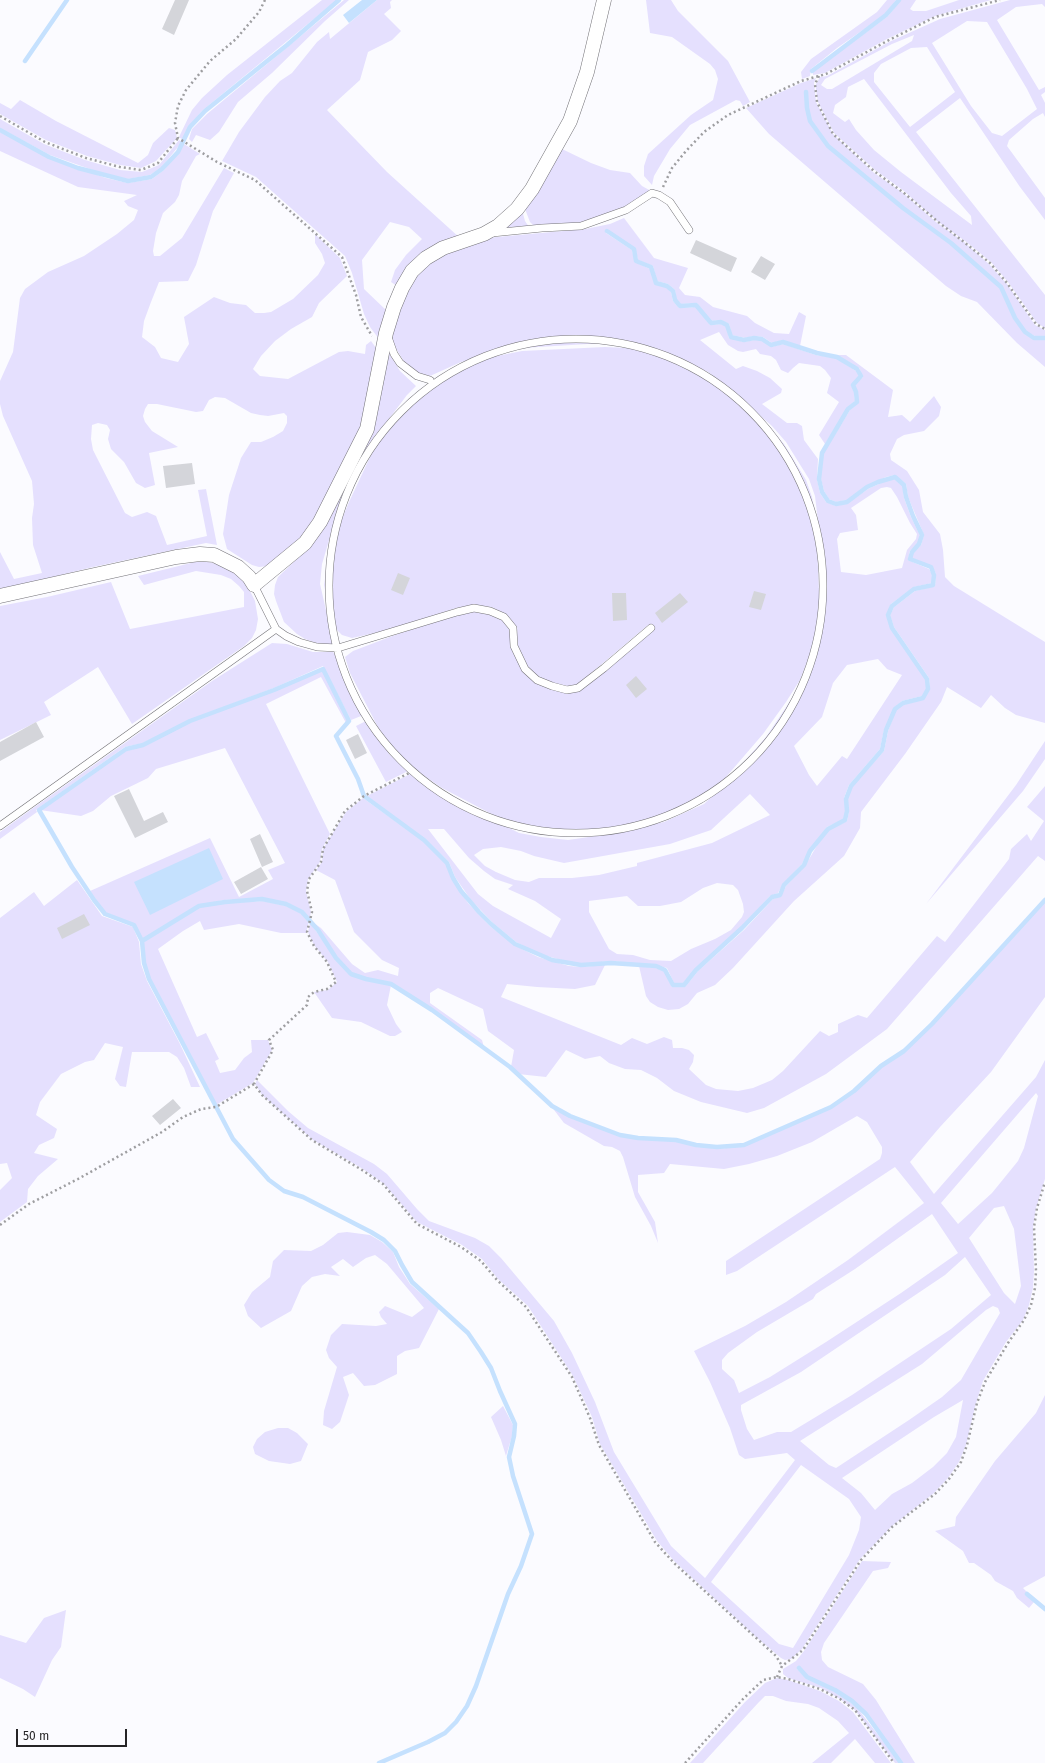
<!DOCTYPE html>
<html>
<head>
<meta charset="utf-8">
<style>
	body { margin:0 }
	#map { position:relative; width:1045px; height:1763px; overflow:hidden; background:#fbfbff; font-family:"Fira Sans",sans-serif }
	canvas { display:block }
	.scale { position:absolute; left:16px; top:1729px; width:111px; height:18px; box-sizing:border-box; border:2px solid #252426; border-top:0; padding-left:5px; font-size:12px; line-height:14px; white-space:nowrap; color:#252426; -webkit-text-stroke:3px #fbfbff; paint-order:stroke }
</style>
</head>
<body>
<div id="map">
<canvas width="1045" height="1763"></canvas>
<div class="scale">50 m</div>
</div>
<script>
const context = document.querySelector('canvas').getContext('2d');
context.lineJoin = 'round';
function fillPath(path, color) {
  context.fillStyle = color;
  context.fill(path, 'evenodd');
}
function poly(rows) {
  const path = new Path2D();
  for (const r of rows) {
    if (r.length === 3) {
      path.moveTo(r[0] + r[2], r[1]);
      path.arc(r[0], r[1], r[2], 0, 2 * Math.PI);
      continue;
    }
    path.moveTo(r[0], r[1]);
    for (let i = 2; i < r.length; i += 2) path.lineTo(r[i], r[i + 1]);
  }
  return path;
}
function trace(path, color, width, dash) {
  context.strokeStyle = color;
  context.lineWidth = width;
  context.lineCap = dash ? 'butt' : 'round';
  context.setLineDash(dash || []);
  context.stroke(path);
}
fillPath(poly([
	[322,0,337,0,203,110,189,126,183,140,179,137,192,110,202,98,227,75],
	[344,0,349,0,325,21,272,73,238,102,219,132,210,140,196,135,192,142,189,139,192,129,207,114],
	[377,0,392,0,390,2,391,8,384,14,401,31,392,40,368,52,360,80,327,110,387,172,460,238,427,250,414,259,405,270,397,286,391,282,395,270,406,255,422,239,409,227,390,222,362,260,364,289,387,311,379,339,370,327,364,314,352,273,345,256,256,177,222,161,239,132,265,97,280,81,292,73,317,42,329,32,330,39],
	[646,0,671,0,678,11,728,61,750,102,743,106,740,101,736,100,690,125,670,149,654,176,652,185,644,176,644,166,648,154,691,115,713,100,718,79,715,70,710,64,672,37,650,33],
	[887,0,896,0,886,14,837,48,811,69,810,76,802,79,801,72,811,59,877,12],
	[901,0,916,0,910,9,913,11,926,11,959,0,991,0,935,16,887,39,825,73,813,75,813,72,833,57,888,16],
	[1010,0,1045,0,1045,7,1042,4,1016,7,997,20,1039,90,1045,87,1045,92,1041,95,1045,103,1045,117,1043,113,1033,119,1009,140,1007,146,1045,198,1045,220,1020,187,960,98,916,132,1045,295,1045,328,1037,323,1008,282,991,262,965,241,937,221,904,191,875,170,834,133,818,102,816,90,816,84,820,77,827,76,889,42,940,19],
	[967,21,987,22,1027,89,1037,109,1002,136,992,133,971,106,932,43],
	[914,35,912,41,832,89,827,89,821,85,825,79,892,44],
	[927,47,955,92,910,127,874,82,874,73,881,64,911,48],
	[864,79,951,193,971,216,972,225,901,172,874,150,856,130,849,119,845,122,833,113,835,105,846,97,848,87],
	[816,78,814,83,816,102,833,134,873,172,903,193,936,222,964,242,989,264,1007,284,1035,325,1045,330,1045,337,1035,336,1025,331,1016,317,1002,287,951,242,904,207,828,146,811,120,808,108,806,92,806,108,810,121,827,147,903,208,950,243,1000,288,1015,318,1024,332,1034,338,1045,338,1045,367,1017,343,977,302,961,296,946,286,769,134,746,108,801,83],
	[20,100,56,121,138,163,148,155,153,143,169,128,175,130,177,138,156,161,141,168,120,165,87,156,46,140,0,114,0,103,11,109],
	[0,119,44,144,85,160,120,170,142,172,159,165,179,140,182,142,161,168,150,175,128,179,107,175,50,155,0,128],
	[0,132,49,158,106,178,128,183,152,179,164,170,184,144,200,154,196,156,182,181,179,195,175,202,163,213,156,233,153,251,154,256,160,256,182,238,224,168,234,173,213,211,196,265,188,281,159,282,151,302,144,321,142,337,155,347,161,358,178,362,189,344,184,317,214,297,230,303,246,305,255,313,264,313,271,312,293,299,318,275,325,263,322,254,315,243,315,234,340,258,347,276,319,303,312,317,291,329,275,341,261,356,253,369,260,376,288,379,339,352,348,351,365,354,366,345,371,341,379,352,369,408,348,461,301,542,268,566,259,567,252,565,227,549,223,534,229,495,241,458,251,442,261,442,273,437,283,431,287,423,287,416,284,413,268,416,260,415,251,413,225,398,215,397,209,400,203,411,196,412,157,404,148,404,145,409,143,416,145,422,152,431,178,447,149,453,155,485,145,488,136,483,124,462,111,449,108,439,110,430,107,425,98,423,92,425,91,439,93,450,125,513,132,517,147,512,156,516,167,545,207,536,198,490,206,489,217,545,206,543,93,567,0,590,0,552,14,579,42,573,33,545,32,518,34,504,32,481,3,416,0,404,0,381,13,352,20,298,25,289,48,272,84,256,117,234,134,220,138,210,128,206,124,201,137,195,78,187,0,151],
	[562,149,591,163,610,170,630,173,642,186,651,191,625,209,579,223,534,226,530,222,525,209],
	[522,210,525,221,529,227,505,229],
	[624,218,654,258,688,268,679,288,685,295,700,297,713,307,747,316,755,323,774,333,789,334,799,312,806,316,800,346,783,340,772,343,763,337,754,336,745,338,732,335,729,324,721,320,711,321,697,303,681,304,676,299,675,290,668,284,657,281,653,266,638,260,635,248,608,230,605,231,606,233,632,250,635,262,650,269,655,284,666,287,671,292,673,301,679,308,696,307,710,325,721,324,726,326,729,338,744,342,754,340,761,340,771,347,783,344,816,355,836,358,856,371,859,376,851,385,854,392,855,401,847,408,825,444,819,435,839,402,827,393,831,378,825,370,820,366,799,363,793,368,788,373,781,370,776,360,771,356,760,354,756,349,743,352,738,351,728,345,719,332,700,340,736,369,743,366,757,371,770,378,782,389,781,393,762,404,787,423,797,423,802,426,804,440,818,459,817,479,820,493,826,502,836,506,848,503,868,489,887,480,894,479,903,486,904,498,911,517,920,535,918,543,910,551,908,560,929,569,933,575,932,583,914,587,891,604,886,615,891,629,926,679,927,688,922,696,902,701,894,708,884,730,880,749,849,785,844,798,846,811,844,819,827,827,809,850,802,864,783,884,778,893,770,896,741,927,695,969,683,983,674,983,667,968,656,965,611,961,581,964,569,962,539,954,516,942,493,923,471,900,455,877,449,862,425,839,367,796,412,773,440,792,519,833,541,837,568,840,596,836,664,822,704,804,722,787,766,737,803,682,813,660,821,638,824,614,821,546,815,496,809,479,786,442,772,426,724,384,708,372,670,356,650,349,628,345,604,343,522,348,461,362,430,376,417,373,405,363,393,344,391,339,404,295,419,271,437,257,486,238,585,229,610,224],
	[887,487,891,488,897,497,910,523,917,534,916,539,907,550,902,568,866,575,841,572,837,539,840,533,858,530,856,515,851,508,881,488],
	[878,659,887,669,902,675,847,759,842,756,817,786,809,775,794,746,822,717,833,683,847,665],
	[750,794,770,815,712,843,637,863,637,866,599,875,572,878,539,878,529,882,515,880,496,872,485,866,474,855,483,849,501,847,521,851,534,856,564,863,670,844,711,830],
	[428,829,444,829,469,858,484,871,495,879,513,885,508,889,535,901,561,919,551,938,493,906,478,894],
	[717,883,733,885,738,890,743,904,744,912,742,917,731,930,715,939,691,949,671,961,650,960,633,955,617,954,609,949,589,912,589,901,627,896,638,906,660,906,681,902,703,888],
	[605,347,627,348,649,352,669,359,706,375,739,401,770,428,784,444,806,480,812,497,816,520,820,614,817,637,800,680,786,702,763,734,720,784,702,801,663,819,632,826,567,836,542,834,520,829,442,788,407,764,392,750,381,733,350,673,345,657,353,651,395,635,458,614,474,612,489,614,502,619,510,629,511,647,523,671,567,693,652,630,648,625,577,685,568,686,553,683,539,677,528,667,518,646,517,627,506,614,491,607,474,605,456,608,393,629,352,638,342,635,336,629,329,609,324,585,327,566,334,538,349,502,371,455,389,426,403,407,420,390,439,376,462,365,492,357,522,351],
	[388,351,400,371,416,386,407,395,382,428,345,501,330,537,322,564,320,584,334,645,319,644,305,639,297,634,284,622,276,601,274,594,275,585,278,577,300,556,362,450],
	[837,355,846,355,893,390,888,417,902,415,910,422,934,396,941,407,939,416,924,431,904,435,897,439,890,454,891,460,907,471,919,490,923,512,940,534,943,550,945,577,954,586,1045,642,1045,723,1016,715,1005,708,991,695,981,708,947,687,941,702,905,754,861,812,860,828,844,856,794,901,733,968,715,985,697,993,688,1004,679,1009,668,1010,658,1007,650,1002,646,996,639,966,656,968,664,971,672,987,685,987,698,971,744,930,773,899,781,896,786,886,805,866,822,837,829,830,847,821,849,811,847,799,852,787,884,751,888,731,896,710,903,705,924,699,930,689,929,678,894,627,890,615,894,607,915,591,935,586,936,574,932,566,912,558,913,553,921,545,924,535,908,497,906,484,895,475,886,477,866,486,847,500,836,502,829,499,824,491,821,479,820,469,823,454,850,410,858,403,858,392,855,385,863,377,859,368],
	[195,562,208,562,221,565,232,569,244,579,255,601,258,619,256,630,252,638,244,646,132,724,98,667,44,702,51,715,0,740,0,606,47,597,111,582,130,629,244,607,244,592,239,586,231,579,221,575,196,571,144,585,138,576],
	[272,643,287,644,313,652,333,652,338,659,366,714,351,720,323,666,274,688,189,720,143,743,125,747,36,810,37,812,0,839,0,832,36,806,212,681],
	[323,670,347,721,346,723,321,677,266,704,330,834,322,849,320,862,308,879,306,891,311,912,309,920,303,912,286,903,263,898,224,900,199,905,142,939,135,925,105,912,90,891,210,838,239,897,273,879,268,870,285,863,225,748,156,769,148,778,111,796,93,811,81,816,40,810,126,751,144,746,191,722,275,691],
	[370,719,389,754,408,771,386,782,356,726],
	[1045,741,1045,759,1023,791,926,904,1016,785],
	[1045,786,1045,861,1038,856,887,1029,826,1074,764,1108,747,1113,701,1102,674,1091,657,1078,641,1070,625,1069,609,1063,600,1056,585,1059,566,1050,546,1077,518,1074,511,1067,514,1050,488,1031,483,1009,438,988,430,993,430,1003,482,1040,484,1047,433,1010,426,1007,391,983,366,979,352,973,337,957,311,921,321,928,352,964,365,973,378,970,398,976,399,968,382,960,354,932,335,880,316,870,322,862,323,849,346,812,363,798,423,841,446,864,452,879,468,903,490,926,514,945,538,957,569,966,581,967,605,965,595,985,575,989,537,987,507,984,501,997,621,1045,632,1038,647,1044,664,1037,672,1040,673,1048,682,1048,689,1050,694,1055,693,1062,689,1069,706,1085,716,1089,738,1091,753,1088,772,1080,783,1071,820,1031,829,1036,838,1032,838,1024,858,1015,867,1018,937,936,945,942,1009,859,1011,849,1027,834,1031,841,1044,821,1027,807],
	[77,880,102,916,133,927,139,942,141,964,147,981,180,1044,200,1087,191,1087,184,1068,177,1057,169,1052,132,1052,126,1087,120,1086,115,1079,123,1047,105,1043,94,1060,85,1062,61,1074,40,1102,36,1115,57,1129,54,1138,39,1145,34,1153,58,1159,38,1176,28,1189,27,1202,0,1222,0,1190,12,1178,7,1163,0,1164,0,918,34,892,44,906],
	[263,901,286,906,301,913,309,921,306,933,281,933,239,924,204,930,200,921,183,931,158,949,197,1037,206,1033,219,1059,215,1061,220,1073,235,1070,244,1058,252,1052,251,1040,268,1040,272,1050,253,1083,216,1105,150,979,145,962,143,941,200,907,226,903],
	[1045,902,1045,997,991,1072,940,1127,910,1162,934,1194,1036,1077,1045,1060,1045,1179,1036,1208,1033,1227,1034,1271,1033,1288,1029,1305,1023,1320,1006,1342,983,1381,976,1403,966,1445,959,1462,948,1478,934,1493,892,1526,860,1559,802,1649,791,1659,785,1660,781,1658,756,1637,675,1562,657,1541,600,1444,592,1417,573,1376,528,1306,498,1279,482,1259,462,1245,417,1222,384,1184,363,1169,313,1140,262,1095,255,1084,257,1080,288,1111,308,1128,374,1164,387,1174,417,1209,429,1221,475,1238,489,1246,501,1258,554,1321,572,1353,595,1402,614,1452,671,1546,705,1578,795,1460,787,1453,745,1459,739,1455,730,1428,710,1382,694,1351,745,1326,786,1302,848,1260,924,1203,895,1167,737,1271,726,1275,726,1261,880,1159,882,1153,882,1147,867,1122,857,1116,812,1142,777,1156,749,1164,724,1169,670,1164,664,1173,638,1175,638,1192,655,1222,658,1243,651,1226,635,1197,623,1157,620,1151,612,1147,604,1146,564,1123,551,1106,570,1117,619,1136,638,1139,676,1141,696,1146,717,1149,745,1146,831,1108,855,1091,881,1067,905,1051,933,1025],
	[1036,1093,1038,1096,1024,1148,1018,1161,992,1193,958,1224,941,1203],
	[1004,1206,1014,1229,1021,1286,1015,1304,1004,1293,969,1238,994,1208],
	[932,1214,958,1253,901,1293,826,1342,770,1377,739,1393,734,1380,722,1369,722,1360,728,1353,757,1332,813,1299,816,1294,855,1269],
	[965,1257,991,1295,951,1329,852,1395,791,1432,777,1432,754,1440,747,1429,741,1410,741,1405,801,1372,945,1275],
	[993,1306,998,1308,1000,1313,961,1380,942,1397,909,1420,836,1468,829,1465,800,1441,922,1364,986,1310],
	[963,1400,956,1437,947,1453,933,1467,912,1483,892,1494,875,1510,861,1493,842,1478,934,1417],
	[801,1465,849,1499,861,1517,859,1530,849,1555,793,1648,779,1644,711,1582],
	[310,923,336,958,351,974,366,980,391,985,387,1005,396,1024,402,1032,395,1036,390,1036,361,1022,332,1018,314,992,328,990,337,982,328,962,314,945,308,932],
	[347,1232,370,1235,382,1242,393,1252,399,1267,410,1284,439,1309,419,1348,405,1351,397,1356,397,1374,375,1385,364,1386,353,1373,343,1377,349,1395,340,1422,332,1429,323,1425,324,1411,337,1367,329,1358,326,1350,331,1335,342,1324,376,1326,387,1324,381,1317,379,1312,385,1306,412,1317,424,1308,387,1264,375,1255,366,1258,353,1267,343,1259,331,1267,340,1276,325,1274,312,1277,302,1286,291,1311,261,1328,248,1316,244,1305,252,1292,270,1277,273,1261,284,1250,311,1251,323,1245,338,1233],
	[1045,1395,1045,1576,1023,1588,1028,1593,1026,1595,1034,1602,1029,1608,1017,1598,1013,1591,995,1581,991,1575,974,1563,969,1563,963,1551,935,1531,955,1526,956,1517,995,1461,1036,1413],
	[503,1406,513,1425,512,1436,506,1456,501,1440,491,1417],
	[278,1428,288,1428,297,1433,308,1444,301,1461,290,1464,269,1461,255,1454,253,1447,257,1439,265,1432],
	[862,1561,891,1562,888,1568,873,1571,824,1643,821,1652,822,1660,828,1667,863,1684,876,1700,915,1763,903,1763,867,1713,853,1700,835,1688,808,1676,800,1667,798,1667,797,1669,807,1679,839,1693,858,1709,900,1763,895,1763,855,1710,840,1699,821,1688,788,1678,783,1674,783,1669,796,1661,804,1651],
	[66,1610,61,1647,52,1660,35,1697,23,1689,0,1678,0,1635,26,1643,44,1618],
	[777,1678,788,1680,820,1691,839,1701,853,1712,891,1763,875,1763,855,1739,831,1763,812,1763,849,1733,838,1721,819,1708,808,1704,786,1701,773,1696,765,1696,759,1702,703,1763,690,1763,745,1702,765,1683]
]), '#e5e0fe');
fillPath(poly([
	[362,0,377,0,349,23,343,15],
	[209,848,223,879,150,915,134,882]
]), '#c5e1fe');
trace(poly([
	[25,61,67,0],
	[812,71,886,15,899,0],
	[806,92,807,108,810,121,828,146,903,208,951,243,1001,287,1015,318,1025,332,1034,338,1045,338],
	[0,130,49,157,78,168,128,181,151,177,162,169,178,152,190,127,205,111,287,45,339,0],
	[142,941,134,925,105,914,94,900,72,867,39,810,126,749,143,745,190,721,274,690,323,669,349,721,336,736,358,779,364,796,424,840,447,863,453,878,461,891,479,912,491,924,515,944,552,960,581,965,611,963,656,966,665,970,673,985,684,985,696,970,742,928,772,897,780,895,784,885,804,865,810,851,828,829,845,820,847,811,846,799,851,786,882,750,886,730,895,709,903,703,923,698,928,689,927,679,892,628,888,615,892,606,914,589,933,585,934,575,931,567,910,559,912,552,919,544,922,535,913,516,906,497,904,485,895,477,878,482,867,487,847,502,836,504,828,501,822,492,819,479,822,453,848,409,857,402,856,392,853,385,861,376,857,369,837,357,817,353,783,342,771,345,762,339,754,338,744,340,731,337,727,325,721,322,711,323,696,305,680,306,675,300,673,291,667,286,656,283,651,267,636,261,634,249,607,231],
	[1027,1594,1045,1609],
	[799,1668,807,1677,835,1690,852,1701,866,1714,901,1763],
	[379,1763,428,1742,445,1733,456,1722,467,1706,476,1686,508,1594,521,1566,532,1534,513,1476,509,1457,514,1436,515,1424,500,1391,491,1368,481,1352,468,1333,412,1282,402,1265,395,1251,384,1240,371,1232,303,1197,284,1191,269,1180,233,1139,149,979,144,963,142,941,199,906,225,902,262,899,286,904,302,912,318,930,336,958,351,974,366,979,391,984,432,1010,510,1067,552,1106,570,1116,620,1135,638,1138,676,1140,696,1145,717,1147,744,1145,831,1107,854,1091,881,1066,904,1051,932,1024,1045,900]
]), '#c5e1fe', 4.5);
fillPath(poly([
	[175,0,189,0,174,35,162,29],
	[696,240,737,258,731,272,690,253],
	[761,256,775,264,765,280,751,272],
	[192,463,195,484,166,488,163,466],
	[398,573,410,578,403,595,391,590],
	[754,591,766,594,761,610,749,607],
	[612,593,626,593,627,620,613,621],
	[680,593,688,602,662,623,655,613],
	[636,676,647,689,636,698,626,685],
	[36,722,44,737,0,761,0,742],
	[358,734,367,753,355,759,346,740],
	[129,789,144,821,163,812,168,822,135,838,114,796],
	[260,834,273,862,262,867,250,839],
	[261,867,268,879,241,894,234,882],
	[84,914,90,925,62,939,57,928],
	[173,1099,181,1108,160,1125,152,1116]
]), '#d4d5da');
const lane = poly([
	[492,233,542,228,581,226,626,210,652,193,659,195,670,202,689,230],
	[388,337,394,354,400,363,417,376,430,380],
	[576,586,247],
	[254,585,276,629,286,636,299,642,317,647,338,648,457,612,474,608,490,611,504,617,513,628,514,646,525,669,537,680,552,686,567,690,578,688,604,668,651,628],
	[0,826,276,629]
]);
const street = poly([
	[0,596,176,557,200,554,214,555,238,567,249,577,254,585,305,543,320,522,367,429,386,333,394,307,402,288,412,271,426,258,443,248,484,234,498,226,517,209,532,189,570,121,587,72,604,0]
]);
trace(lane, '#747378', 8);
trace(street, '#747378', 15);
trace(poly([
	[265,0,259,12,236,39,210,61,186,90,178,106,175,123,178,138,217,162,255,180,342,257,356,295,361,317,372,336],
	[819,76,815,84,817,102,833,134,874,171,904,193,937,221,964,242,990,263,1007,283,1036,324,1045,329],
	[0,116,45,142,86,158,120,167,141,170,158,163,178,138],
	[663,187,672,168,686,151,704,132,728,115,801,81,826,74,889,40,935,17,1000,0],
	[413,771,364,796,345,811,323,849,321,862,309,879,307,891,312,912,307,932,314,946,327,962,336,982,327,989,314,992,308,997,307,1005,269,1040,273,1050,254,1084,262,1095,312,1140,362,1170,383,1184,417,1224,461,1247,481,1261,497,1280,526,1307,572,1377,590,1418,599,1445,655,1542,674,1563,776,1656,782,1666],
	[0,1225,29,1204,78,1179,162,1132,183,1117,201,1109,216,1107,254,1084],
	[777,1677,782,1666,803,1650,861,1560,892,1527,935,1494,949,1479,961,1462,967,1445,977,1403,985,1382,1008,1343,1024,1320,1031,1305,1035,1288,1036,1271,1034,1227,1037,1208,1045,1182],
	[685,1763,743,1699,763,1680,777,1677,788,1679,820,1689,840,1699,855,1710,894,1763]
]), '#9e9ea1', 2.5, [2, 3]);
trace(lane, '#fff', 7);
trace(street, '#fff', 14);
</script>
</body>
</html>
